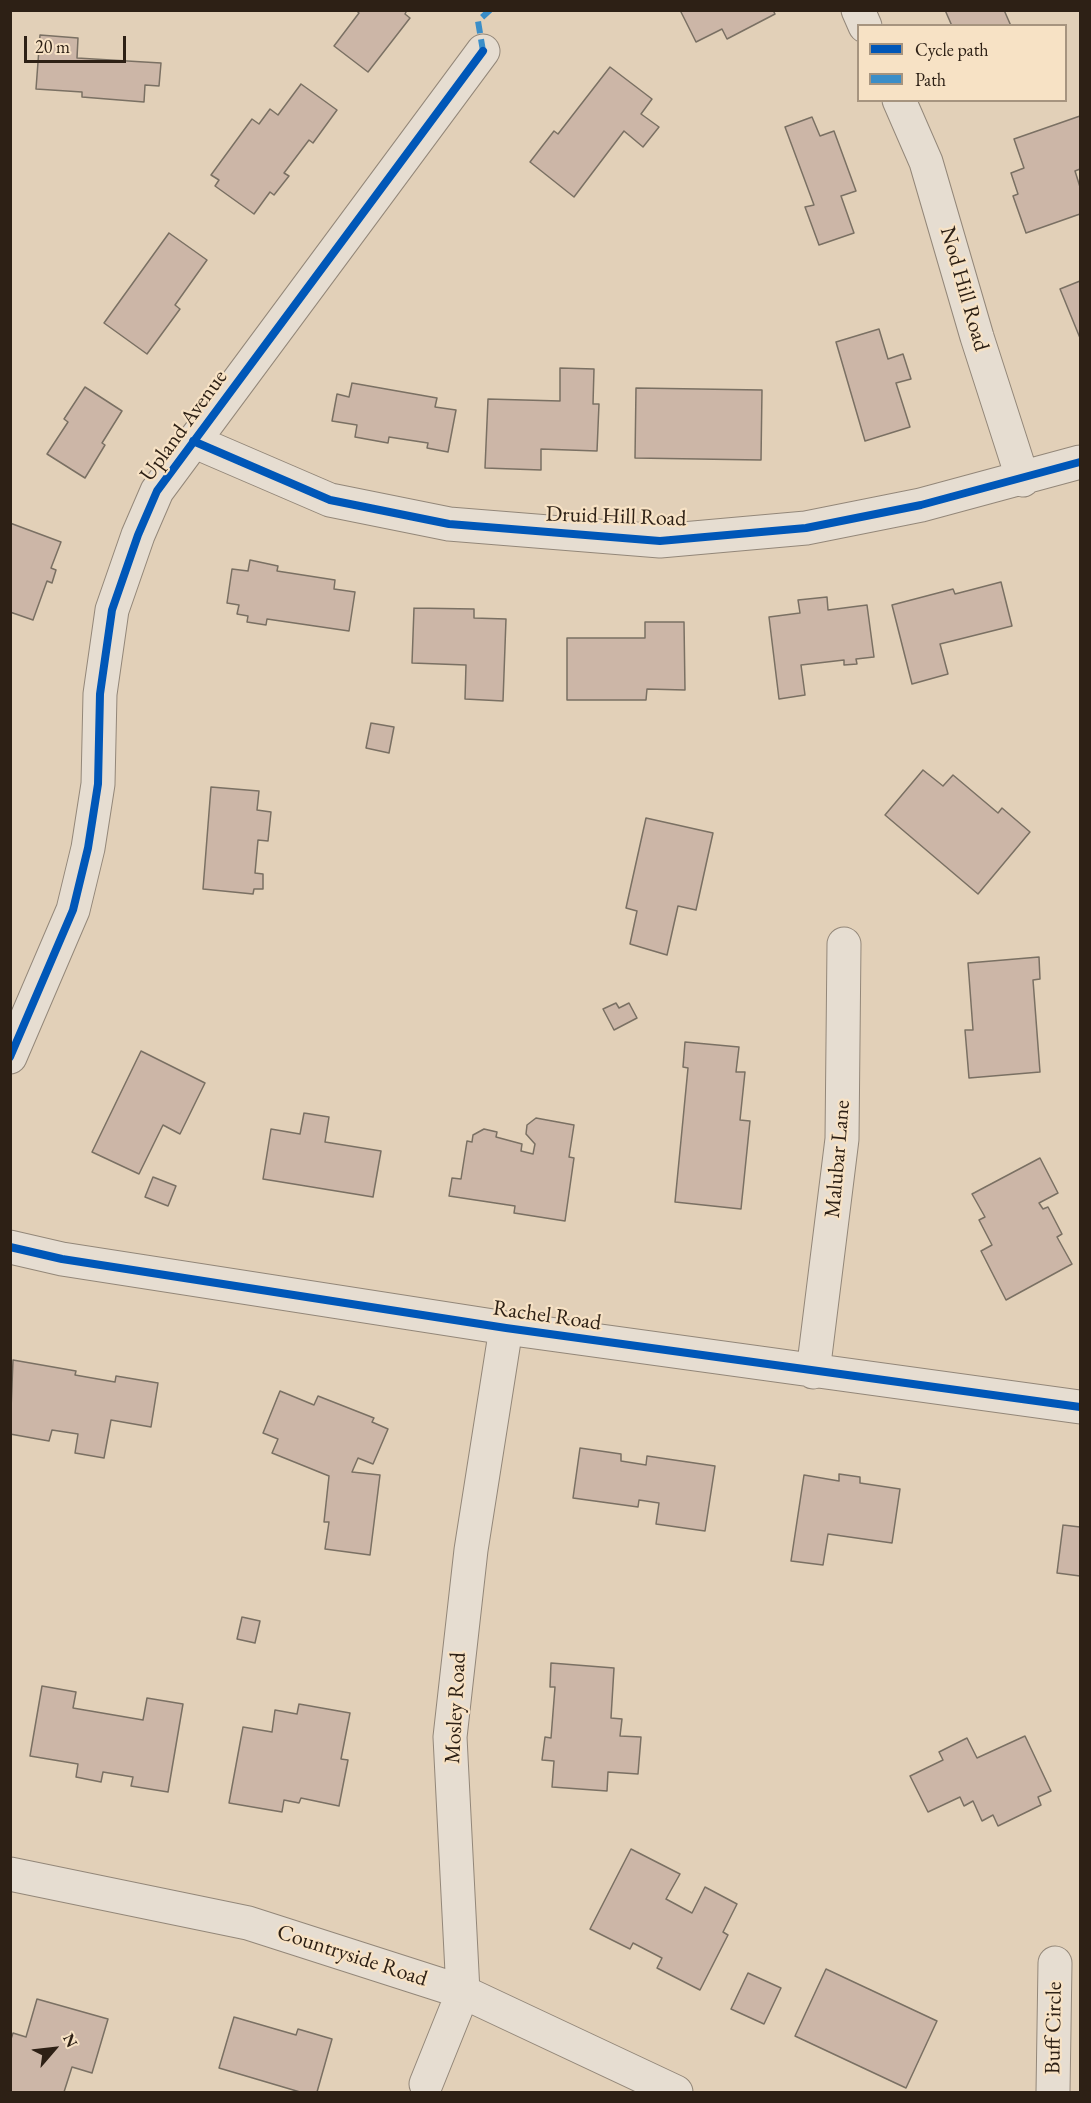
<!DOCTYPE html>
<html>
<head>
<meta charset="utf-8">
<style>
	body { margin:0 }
	#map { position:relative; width:1091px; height:2103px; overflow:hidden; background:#e2d0b8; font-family:"EB Garamond",serif }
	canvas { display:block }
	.frame { position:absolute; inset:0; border:12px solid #2d2015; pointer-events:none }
	.legend { position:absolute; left:857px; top:24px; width:210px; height:78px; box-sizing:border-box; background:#f7e2c5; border:2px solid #a6947f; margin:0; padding:8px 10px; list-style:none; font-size:18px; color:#2d2015 }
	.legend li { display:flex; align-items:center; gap:12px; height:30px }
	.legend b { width:30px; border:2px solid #a6947f }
	.north { position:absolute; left:24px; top:2019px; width:60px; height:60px; -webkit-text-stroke:4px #f7e2c5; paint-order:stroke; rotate:62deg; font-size:16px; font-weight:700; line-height:24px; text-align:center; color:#2d2015 }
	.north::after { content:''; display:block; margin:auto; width:21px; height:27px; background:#2d2015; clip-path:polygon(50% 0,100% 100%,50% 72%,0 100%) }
	.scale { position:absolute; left:24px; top:36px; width:102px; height:27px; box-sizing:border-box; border:3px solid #2d2015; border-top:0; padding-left:8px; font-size:18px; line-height:21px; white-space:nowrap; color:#2d2015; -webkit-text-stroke:4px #f7e2c5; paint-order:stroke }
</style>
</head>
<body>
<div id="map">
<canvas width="1091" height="2103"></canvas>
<div class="frame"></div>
<ul class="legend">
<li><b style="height:8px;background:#0057b8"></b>Cycle path</li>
<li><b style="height:8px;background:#3b8ec8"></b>Path</li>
</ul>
<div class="north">N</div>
<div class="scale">20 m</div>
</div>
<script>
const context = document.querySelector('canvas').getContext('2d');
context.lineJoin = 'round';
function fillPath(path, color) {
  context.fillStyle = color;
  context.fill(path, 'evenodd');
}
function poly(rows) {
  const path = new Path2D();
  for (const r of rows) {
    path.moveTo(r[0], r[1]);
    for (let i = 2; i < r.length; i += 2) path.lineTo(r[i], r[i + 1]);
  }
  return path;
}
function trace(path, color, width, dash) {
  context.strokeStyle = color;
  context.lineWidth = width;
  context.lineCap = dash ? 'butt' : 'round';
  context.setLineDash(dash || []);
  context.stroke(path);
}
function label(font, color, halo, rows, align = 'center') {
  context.font = font + ' "EB Garamond",serif';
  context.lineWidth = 4.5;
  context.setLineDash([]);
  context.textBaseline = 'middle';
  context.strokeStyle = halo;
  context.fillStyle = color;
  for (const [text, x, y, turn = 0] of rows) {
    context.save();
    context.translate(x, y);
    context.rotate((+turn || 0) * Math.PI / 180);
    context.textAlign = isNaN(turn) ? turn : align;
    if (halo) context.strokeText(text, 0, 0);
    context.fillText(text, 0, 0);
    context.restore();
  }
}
const building = poly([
	[356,10,407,10,405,14,410,18,368,72,334,46,359,13,356,10],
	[680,10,773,10,775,14,727,39,722,29,696,42,680,10],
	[945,10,1004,10,1011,26,952,26,945,10],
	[40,35,78,38,77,58,161,63,159,86,145,85,144,102,82,97,82,92,36,89,40,35],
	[610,67,652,99,641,114,659,127,643,147,624,131,574,197,530,162,554,131,558,134,610,67],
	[301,84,337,110,313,143,309,140,284,173,289,176,274,195,270,192,254,214,215,186,219,180,211,175,252,119,259,124,270,109,278,115,301,84],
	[1080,116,1080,169,1075,171,1080,187,1080,214,1026,233,1013,196,1018,194,1011,173,1024,168,1014,139,1080,116],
	[812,117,820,136,834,131,856,191,841,196,854,233,819,245,805,207,814,205,785,127,812,117],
	[169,233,207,260,175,305,180,309,147,354,104,323,169,233],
	[1080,281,1080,338,1060,289,1080,281],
	[879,329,888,359,903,354,911,379,896,383,910,427,865,441,836,342,879,329],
	[560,368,594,369,593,404,599,404,597,451,541,449,541,470,485,468,488,399,560,401,560,368],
	[352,383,437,398,435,407,456,410,448,452,427,448,428,443,389,437,388,443,355,437,357,425,332,421,337,394,349,397,352,383],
	[85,387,122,411,102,443,105,445,85,478,47,454,68,422,64,419,85,387],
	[636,388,762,390,761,460,635,458,636,388],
	[10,523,61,542,51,568,56,570,52,583,47,581,33,620,10,612,10,523],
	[250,560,278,566,277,571,335,580,334,589,355,592,349,631,267,619,266,625,247,622,248,616,237,614,239,605,227,603,232,569,248,571,250,560],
	[1001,582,1012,626,940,644,948,674,912,684,892,605,953,589,955,594,1001,582],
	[827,597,828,610,867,605,874,657,856,659,857,664,844,665,844,660,801,665,805,695,779,699,769,617,800,613,798,600,827,597],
	[414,608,474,609,474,618,506,619,503,701,465,699,466,665,412,663,414,608],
	[645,622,684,622,685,690,647,689,646,700,567,700,567,638,645,638,645,622],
	[371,723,394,727,389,753,366,748,371,723],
	[923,770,943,786,953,775,998,813,1002,808,1030,832,978,894,885,815,923,770],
	[211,787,259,791,257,810,271,812,268,841,258,840,255,873,263,874,263,889,254,889,253,894,203,889,211,787],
	[646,818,713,833,696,910,678,906,667,955,630,944,637,911,626,908,646,818],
	[1039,957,1040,979,1033,980,1040,1072,969,1078,965,1030,973,1030,968,963,1039,957],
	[616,1003,619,1008,629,1003,637,1018,614,1030,603,1009,616,1003],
	[685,1042,739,1047,736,1072,745,1072,740,1120,750,1121,741,1209,675,1202,688,1068,683,1067,685,1042],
	[141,1051,205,1083,180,1134,163,1125,139,1174,92,1152,141,1051],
	[304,1113,329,1117,325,1142,381,1151,373,1197,263,1179,271,1129,300,1134,304,1113],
	[536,1118,574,1125,569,1157,574,1158,565,1221,514,1213,515,1206,449,1196,452,1178,461,1179,467,1141,472,1142,473,1135,484,1129,497,1132,496,1137,522,1144,521,1151,533,1154,535,1144,526,1134,527,1125,536,1118],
	[1040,1158,1058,1193,1039,1203,1043,1209,1048,1207,1062,1234,1057,1237,1072,1264,1006,1300,981,1251,992,1245,979,1220,985,1217,972,1194,1040,1158],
	[153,1177,176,1186,168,1206,145,1197,153,1177],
	[13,1360,76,1371,75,1375,115,1382,116,1376,158,1383,151,1427,111,1420,104,1458,75,1453,78,1434,52,1430,49,1441,10,1434,13,1360],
	[280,1391,314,1405,318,1396,374,1418,372,1422,388,1429,373,1464,358,1458,352,1472,380,1475,370,1555,325,1549,329,1522,324,1522,329,1476,272,1453,278,1439,263,1433,280,1391],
	[580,1448,621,1454,621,1461,646,1465,647,1456,715,1466,705,1531,656,1524,659,1503,639,1500,638,1507,573,1498,580,1448],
	[839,1474,860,1477,860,1483,900,1489,892,1543,828,1534,823,1565,791,1561,804,1475,839,1481,839,1474],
	[1063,1525,1080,1527,1080,1576,1057,1573,1063,1525],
	[242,1617,260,1621,255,1643,237,1639,242,1617],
	[551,1663,614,1668,611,1718,622,1719,620,1736,641,1737,638,1774,608,1772,607,1791,552,1787,554,1761,542,1760,545,1737,551,1738,555,1687,550,1687,551,1663],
	[42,1686,76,1692,73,1708,143,1720,147,1698,183,1704,168,1792,131,1786,133,1777,103,1772,101,1782,76,1777,78,1764,30,1756,42,1686],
	[299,1704,350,1713,341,1759,348,1760,339,1806,301,1798,299,1803,284,1800,282,1812,229,1803,243,1727,272,1732,275,1710,297,1714,299,1704],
	[1025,1736,1051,1791,1038,1797,1041,1805,998,1826,993,1815,982,1821,973,1801,964,1806,960,1797,928,1812,910,1776,943,1760,939,1752,967,1738,977,1758,1025,1736],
	[631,1849,680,1874,666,1899,692,1913,705,1887,737,1904,723,1932,728,1935,700,1990,657,1968,662,1958,633,1943,630,1949,590,1929,631,1849],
	[826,1969,937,2021,906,2088,795,2036,826,1969],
	[748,1973,781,1988,764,2024,731,2009,748,1973],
	[37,1999,108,2019,92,2073,72,2067,64,2092,10,2092,10,2042,13,2033,26,2037,37,1999],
	[234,2017,296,2035,298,2029,332,2039,317,2092,300,2092,219,2068,234,2017]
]);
fillPath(building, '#ccb6a7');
trace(building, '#7a7063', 1.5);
const minor = poly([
	[858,10,865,26],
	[899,100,926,162,977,337,1023,480],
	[193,441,330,500,449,524,660,541,806,528,921,505,1080,462],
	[10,1057,73,910,88,848,98,784,100,694,112,610,138,535,157,491,483,51],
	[10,1247,62,1259,506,1328,1080,1407],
	[813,1372,842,1139,844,944],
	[10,1874,248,1923,463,1992,676,2092],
	[426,2084,463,1992,450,1737,471,1550,506,1328],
	[1053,2092,1055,1963]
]);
trace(minor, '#938779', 35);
trace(minor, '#e6ddd1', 33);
trace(poly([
	[483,51,478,21,490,10]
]), '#3b8ec8', 6, [12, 6]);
trace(poly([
	[193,441,330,500,449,524,660,541,806,528,921,505,1080,462],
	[10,1057,73,910,88,848,98,784,100,694,112,610,138,535,157,491,483,51],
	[10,1247,62,1259,506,1328,1080,1407]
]), '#0057b8', 8);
label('22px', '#2d2015', '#f7e2c5', [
	["Nod Hill Road",964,289,74],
	["Upland Avenue",184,426,-54],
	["Druid Hill Road",616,517,2],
	["Malubar Lane",838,1159,-85],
	["Rachel Road",547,1316,8],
	["Mosley Road",456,1708,-87],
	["Countryside Road",352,1956,18],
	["Buff Circle",1054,2028,-89]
]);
</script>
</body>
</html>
